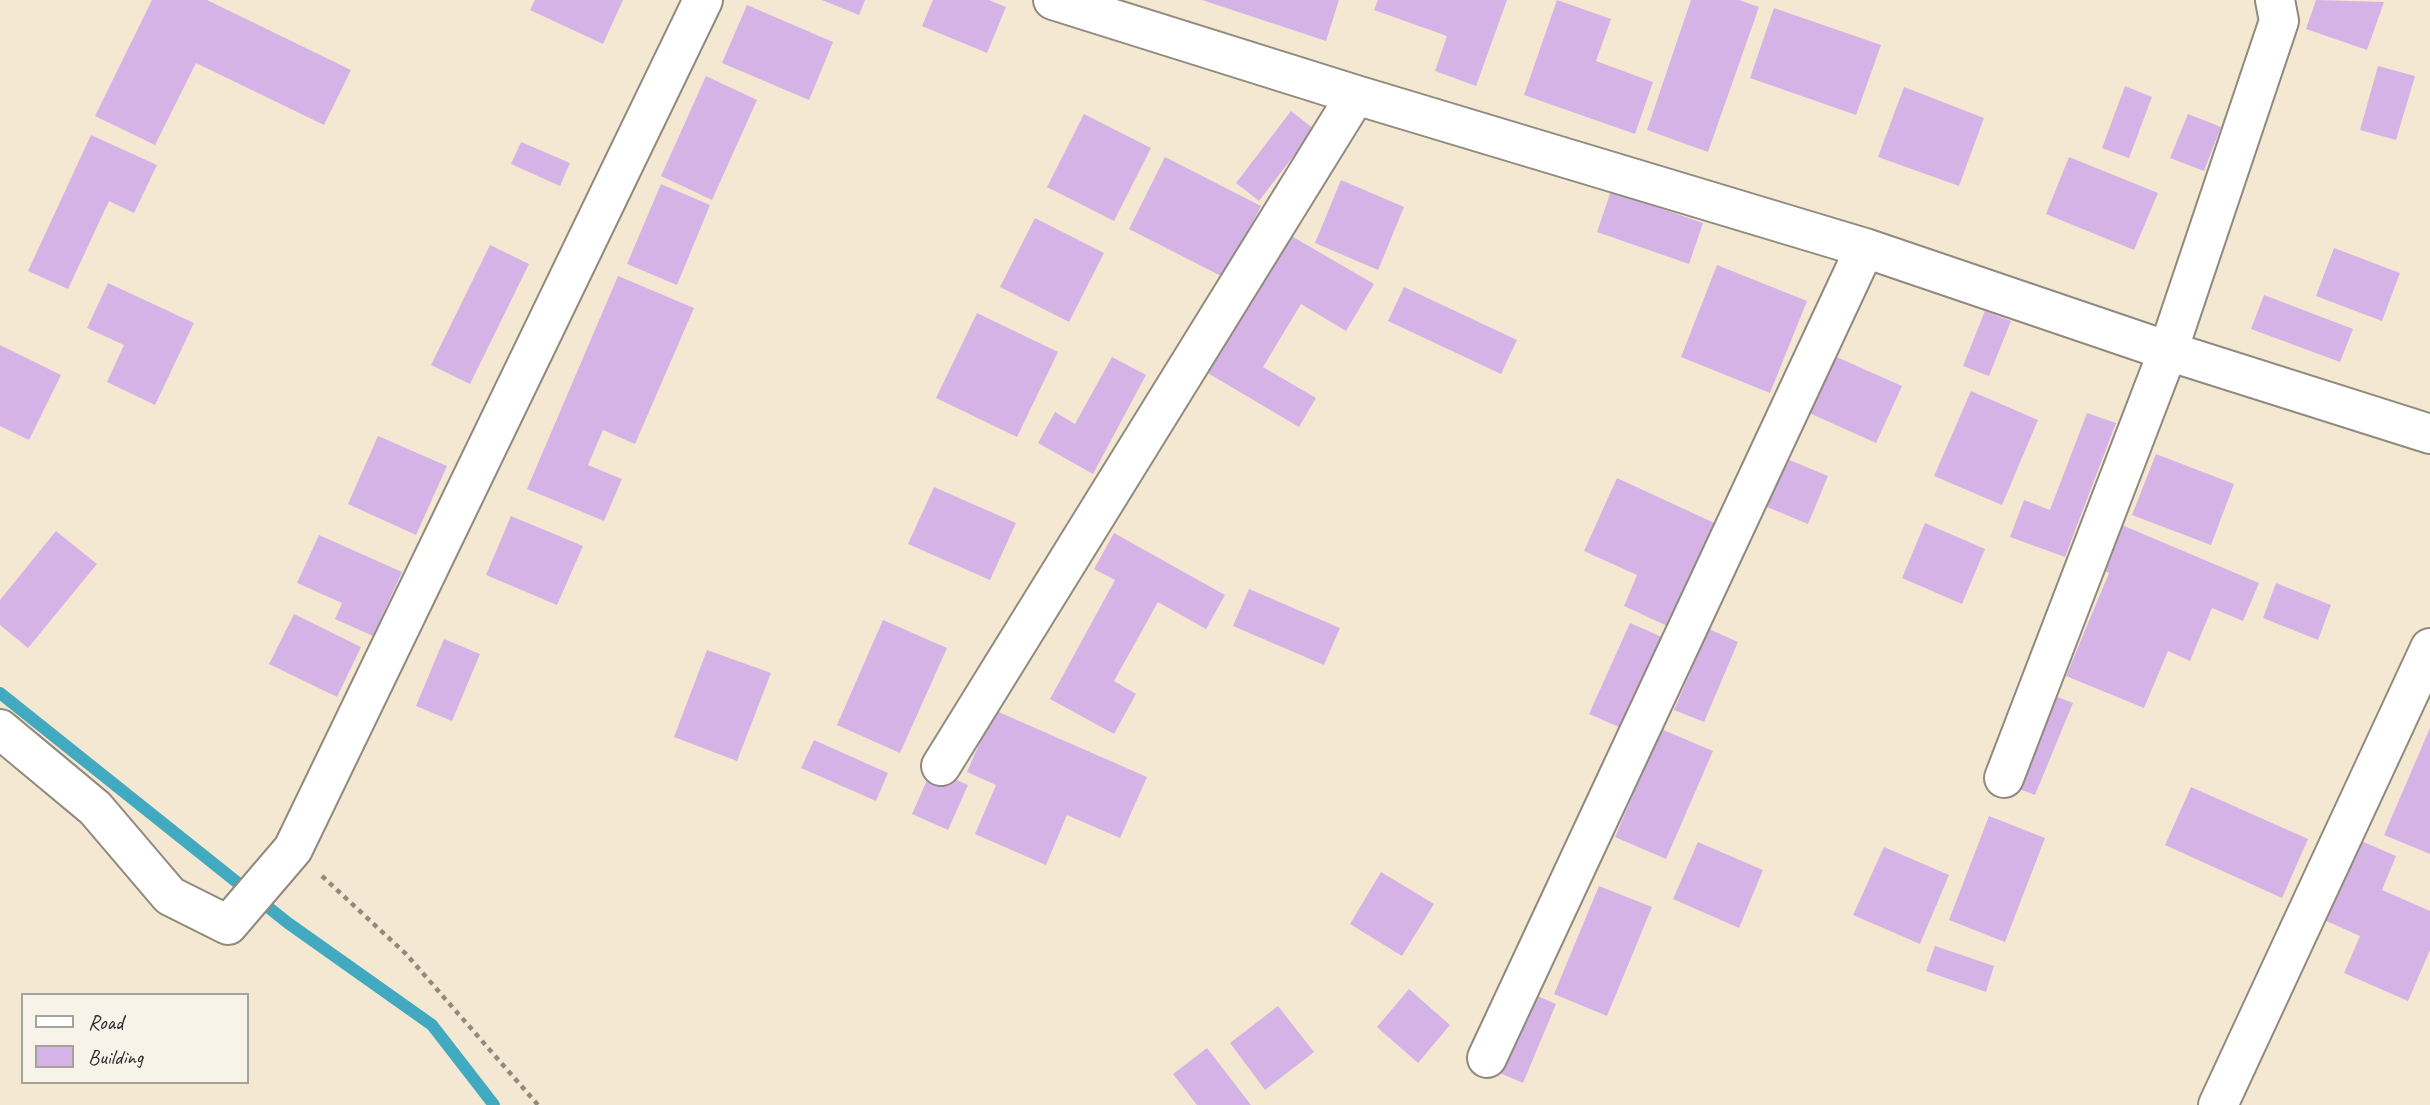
<!DOCTYPE html>
<html>
<head>
<meta charset="utf-8">
<style>
	body { margin:0 }
	#map { position:relative; width:2430px; height:1105px; overflow:hidden; background:#f5e8d3; font-family:Caveat,sans-serif }
	canvas { display:block }
	.legend { position:absolute; left:21px; top:993px; width:228px; height:91px; box-sizing:border-box; background:#f7f3e8; border:2px solid #a5a39c; margin:0; padding:9px 12px; list-style:none; font-size:21px; color:#2b2b2b }
	.legend li { display:flex; align-items:center; gap:14px; height:35px }
	.legend b { width:35px; border:2px solid #a5a39c }
</style>
</head>
<body>
<div id="map">
<canvas width="2430" height="1105"></canvas>
<ul class="legend">
<li><b style="height:9px;background:#fff"></b>Road</li>
<li><b style="height:19px;background:#d6b3e6"></b>Building</li>
</ul>
</div>
<script>
const context = document.querySelector('canvas').getContext('2d');
context.lineJoin = 'round';
function poly(rows) {
  const path = new Path2D();
  for (const r of rows) {
    path.moveTo(r[0], r[1]);
    for (let i = 2; i < r.length; i += 2) path.lineTo(r[i], r[i + 1]);
  }
  return path;
}
function trace(path, color, width, dash) {
  context.strokeStyle = color;
  context.lineWidth = width;
  context.lineCap = dash ? 'butt' : 'round';
  context.setLineDash(dash || []);
  context.stroke(path);
}
function fillPath(path, color) {
  context.fillStyle = color;
  context.fill(path, 'evenodd');
}
trace(poly([
	[0,693,288,923,432,1025,494,1105]
]), '#41aac1', 12);
fillPath(poly([
	[152,0,207,0,351,70,324,125,196,63,155,145,95,116],
	[535,0,623,0,603,44,530,10],
	[822,0,865,0,859,15],
	[933,0,989,0,1006,7,987,53,922,26],
	[1202,0,1339,0,1326,41],
	[1378,0,1507,0,1476,86,1435,71,1447,36,1374,10],
	[1557,0,1611,19,1596,61,1653,82,1635,134,1524,95],
	[1691,0,1739,0,1759,7,1708,152,1647,130],
	[2316,0,2384,2,2367,50,2306,29],
	[747,5,833,42,809,100,722,63],
	[1774,8,1881,45,1856,115,1750,78],
	[2378,66,2415,76,2396,140,2360,130],
	[706,76,757,100,712,200,661,176],
	[2125,86,2152,97,2129,158,2102,148],
	[1904,87,1984,118,1959,186,1878,157],
	[1291,111,1314,129,1259,201,1236,183],
	[1084,114,1151,148,1114,221,1047,187],
	[2188,114,2221,127,2204,171,2170,158],
	[91,135,157,165,134,213,109,201,68,289,28,271],
	[521,142,570,163,560,186,511,164],
	[1165,157,1261,206,1225,278,1129,229],
	[2069,157,2158,193,2134,250,2046,214],
	[1341,180,1404,207,1378,270,1315,243],
	[661,184,710,205,677,285,627,264],
	[1611,191,1703,223,1689,264,1597,232],
	[1035,218,1104,253,1069,322,1000,287],
	[1288,234,1374,284,1346,331,1301,304,1263,367,1316,398,1299,427,1206,372],
	[490,245,529,264,470,384,431,365],
	[2334,248,2400,273,2382,321,2316,296],
	[1717,265,1807,301,1770,393,1681,357],
	[618,276,694,308,635,444,603,430,588,465,622,479,604,521,527,489],
	[108,283,194,323,155,405,107,382,124,345,87,328],
	[1404,287,1517,340,1501,374,1388,321],
	[2264,295,2353,329,2340,362,2251,329],
	[1985,311,2011,321,1989,376,1963,366],
	[977,313,1058,352,1017,437,936,398],
	[0,345,61,375,29,440,0,426],
	[1832,355,1902,386,1876,443,1807,412],
	[1112,357,1146,375,1093,474,1038,443,1055,412,1075,424],
	[1971,391,2038,420,2002,505,1934,476],
	[2087,413,2116,423,2065,557,2010,537,2024,500,2050,510],
	[378,436,447,466,416,535,348,504],
	[2156,454,2234,484,2211,545,2132,515],
	[1787,459,1828,476,1808,524,1767,507],
	[1617,478,1723,527,1676,630,1624,606,1637,575,1584,551],
	[934,487,1016,523,990,580,908,544],
	[511,516,583,546,557,605,486,575],
	[1925,523,1985,549,1962,604,1902,578],
	[2117,523,2259,583,2243,621,2212,608,2190,661,2168,651,2144,708,2066,676,2109,573,2098,568],
	[56,531,97,564,28,648,0,625,0,600],
	[1114,533,1225,595,1206,629,1158,602,1114,681,1136,694,1114,734,1050,699,1115,580,1094,569],
	[319,535,402,572,373,636,335,619,342,603,297,583],
	[2276,583,2331,605,2318,640,2263,618],
	[1249,589,1340,628,1324,665,1233,626],
	[294,614,361,647,337,697,269,664],
	[883,620,947,648,900,753,837,725],
	[1630,623,1662,637,1621,728,1589,714],
	[1709,629,1738,642,1704,722,1674,710],
	[444,639,480,654,452,721,416,706],
	[707,650,771,673,737,761,674,737],
	[2042,691,2073,703,2035,795,2004,783],
	[994,710,1147,777,1120,838,1067,815,1046,865,975,834,996,785,967,772],
	[2430,728,2430,854,2384,835],
	[1661,729,1713,751,1666,859,1615,837],
	[814,740,888,773,876,801,801,768],
	[932,769,968,785,948,830,912,814],
	[2191,787,2308,839,2282,898,2165,845],
	[1989,816,2045,838,2005,942,1949,920],
	[2359,840,2396,856,2382,890,2430,911,2430,950,2408,1001,2344,973,2360,936,2324,920],
	[1698,842,1763,870,1739,928,1673,899],
	[1884,847,1949,875,1920,944,1853,915],
	[1381,872,1434,904,1402,956,1350,924],
	[1599,886,1652,907,1607,1016,1554,994],
	[1935,946,1994,966,1986,992,1926,971],
	[1409,989,1450,1025,1418,1063,1377,1027],
	[1533,994,1556,1004,1523,1083,1500,1073],
	[1278,1006,1314,1052,1265,1090,1230,1043],
	[1207,1048,1251,1105,1197,1105,1173,1074]
]), '#d6b3e6');
const street = poly([
	[1053,0,1356,95,1865,248,2168,351,2430,434],
	[0,729,95,808,170,896,228,925,293,849,703,0],
	[941,766,1356,95],
	[2004,778,2168,351,2279,21,2275,0],
	[1487,1058,1865,248],
	[2218,1105,2430,648]
]);
trace(street, '#908a7f', 42);
trace(poly([
	[322,876,406,954,538,1105]
]), '#908a7f', 4.5, [5, 5]);
trace(street, '#fff', 38);
</script>
</body>
</html>
